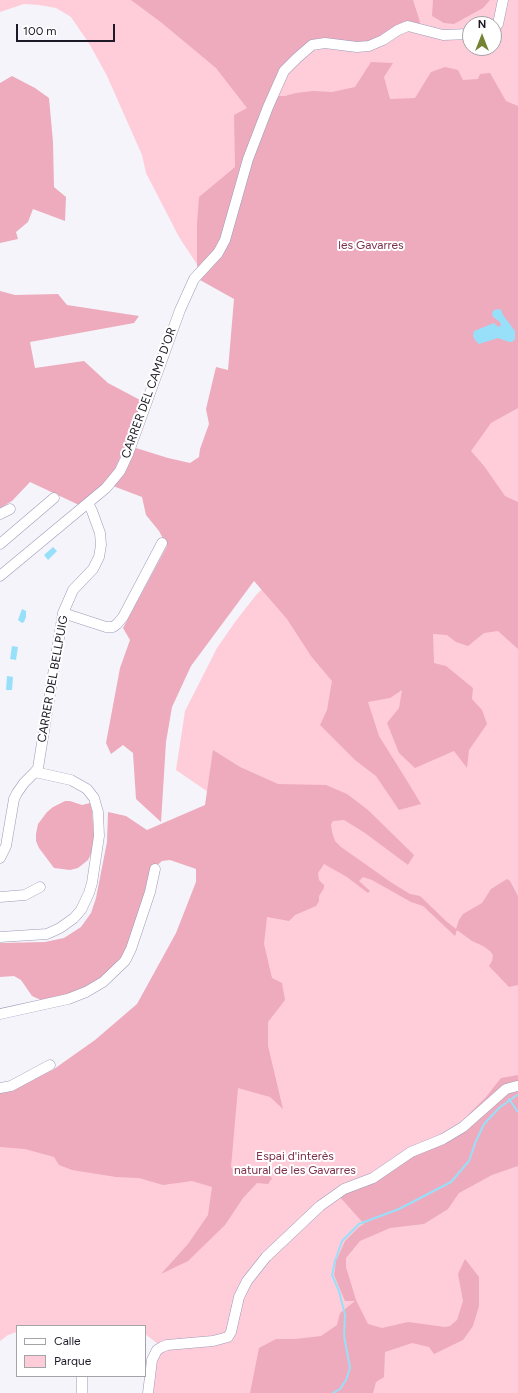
<!DOCTYPE html>
<html>
<head>
<meta charset="utf-8">
<style>
	body { margin:0 }
	#map { position:relative; width:518px; height:1393px; overflow:hidden; background:#f5f4fa; font-family:Figtree,sans-serif }
	canvas { display:block }
	.legend { position:absolute; left:16px; top:1325px; width:130px; height:52px; box-sizing:border-box; background:#fff; border:1px solid #a4a3a8; margin:0; padding:5px 7px; list-style:none; font-size:12px; color:#1c1a26 }
	.legend li { display:flex; align-items:center; gap:8px; height:20px }
	.legend b { width:20px; border:1px solid #a4a3a8 }
	.north { position:absolute; left:462px; top:16px; width:40px; height:40px; box-sizing:border-box; background:#fff; border:1px solid #a4a3a8; border-radius:50%; rotate:0deg; font-size:11px; font-weight:700; line-height:16px; text-align:center; color:#1c1a26 }
	.north::after { content:''; display:block; margin:auto; width:14px; height:18px; background:#758433; clip-path:polygon(50% 0,100% 100%,50% 72%,0 100%) }
	.scale { position:absolute; left:16px; top:24px; width:99px; height:18px; box-sizing:border-box; border:2px solid #1c1a26; border-top:0; padding-left:5px; font-size:12px; line-height:14px; white-space:nowrap; color:#1c1a26; -webkit-text-stroke:3px #fff; paint-order:stroke }
</style>
</head>
<body>
<div id="map">
<canvas width="518" height="1393"></canvas>
<ul class="legend">
<li><b style="height:5px;background:#fff"></b>Calle</li>
<li><b style="height:11px;background:#ffcdda"></b>Parque</li>
</ul>
<div class="north">N</div>
<div class="scale">100 m</div>
</div>
<script>
const context = document.querySelector('canvas').getContext('2d');
context.lineJoin = 'round';
function fillPath(path, color) {
  context.fillStyle = color;
  context.fill(path, 'evenodd');
}
function poly(rows) {
  const path = new Path2D();
  for (const r of rows) {
    path.moveTo(r[0], r[1]);
    for (let i = 2; i < r.length; i += 2) path.lineTo(r[i], r[i + 1]);
  }
  return path;
}
function trace(path, color, width, dash) {
  context.strokeStyle = color;
  context.lineWidth = width;
  context.lineCap = dash ? 'butt' : 'round';
  context.setLineDash(dash || []);
  context.stroke(path);
}
function label(font, color, halo, rows, align = 'center') {
  context.font = font + ' Figtree,sans-serif';
  context.lineWidth = 4;
  context.setLineDash([]);
  context.textBaseline = 'middle';
  context.strokeStyle = halo;
  context.fillStyle = color;
  for (const [text, x, y, turn = 0] of rows) {
    context.save();
    context.translate(x, y);
    context.rotate((+turn || 0) * Math.PI / 180);
    context.textAlign = isNaN(turn) ? turn : align;
    if (halo) context.strokeText(text, 0, 0);
    context.fillText(text, 0, 0);
    context.restore();
  }
}
fillPath(poly([
	[0,0,518,0,518,1393,150,1393,158,1344,145,1334,145,1326,17,1326,17,1332,8,1335,0,1341,0,1096,4,1096,79,1057,145,998,194,934,208,792,176,770,185,711,217,648,235,622,256,595,267,584,366,415,196,263,179,237,146,173,142,155,107,76,90,45,71,17,56,8,39,5,24,4,0,12],
	[470,24,494,24,494,48,470,48]
]), '#ffcdda');
fillPath(poly([
	[131,0,413,0,420,22,418,25,364,44,306,45,270,96,285,96,296,93,313,91,332,92,355,87,371,62,393,63,384,77,390,99,415,98,431,72,445,67,458,70,463,80,478,79,480,74,490,73,506,101,518,106,518,408,491,423,471,451,484,466,505,496,518,502,518,649,498,631,484,633,468,646,456,642,447,635,433,634,434,663,446,666,473,688,472,699,482,710,487,724,469,750,467,768,454,751,415,768,399,753,387,723,399,708,402,690,390,698,368,702,379,736,409,784,421,804,399,810,376,776,355,760,320,725,327,710,332,681,311,656,287,619,254,581,191,666,172,707,166,742,161,822,136,799,133,753,123,745,111,754,106,743,120,668,130,640,123,628,167,546,159,531,146,515,142,497,113,486,125,470,136,448,168,458,190,463,199,457,200,449,209,424,206,409,216,367,228,370,234,299,200,280,197,265,197,224,199,197,235,167,234,115,247,108,216,68,162,23],
	[433,0,490,0,483,8,454,24,444,23,432,16],
	[12,76,35,88,49,98,53,142,54,187,66,197,65,221,33,209,28,222,16,232,18,239,0,243,0,83],
	[0,291,15,295,58,294,67,305,139,316,134,323,30,342,35,368,84,361,108,383,142,401,127,443,115,469,101,487,79,505,30,482,12,501,0,508],
	[213,750,240,767,278,784,326,785,347,794,368,810,414,855,408,865,365,833,344,820,333,821,331,824,332,832,335,841,341,847,392,883,410,894,420,896,446,921,456,929,459,920,463,914,482,903,491,889,507,879,510,881,518,896,518,985,509,987,489,966,492,961,493,955,490,951,483,946,472,941,457,930,455,936,423,906,411,902,372,880,363,877,359,881,370,891,368,893,347,877,324,864,318,873,319,880,324,885,324,888,319,896,319,901,316,906,295,915,289,921,267,917,264,944,272,978,282,983,285,1000,268,1022,268,1046,283,1109,270,1097,238,1088,231,1167,238,1175,249,1173,264,1166,267,1173,272,1178,268,1184,257,1183,243,1198,225,1225,188,1261,161,1274,188,1244,208,1215,212,1187,192,1181,163,1185,139,1178,116,1177,72,1170,59,1165,54,1157,25,1149,0,1147,0,1091,13,1090,54,1069,95,1040,137,1004,176,933,196,882,196,869,170,860,162,861,152,870,128,949,120,961,93,984,72,994,43,1001,32,996,21,980,14,976,0,977,0,943,45,942,64,938,81,927,91,913,96,898,107,842,108,812,126,816,147,830,205,805],
	[65,801,70,801,82,805,90,803,92,811,94,837,94,848,88,860,78,868,70,870,54,868,39,848,36,841,36,834,38,824,47,812,53,807],
	[518,1075,518,1166,492,1175,459,1193,448,1209,424,1224,390,1228,360,1241,346,1258,346,1267,356,1300,368,1324,382,1328,408,1322,445,1327,450,1326,457,1320,463,1301,458,1274,465,1259,479,1277,479,1306,473,1326,463,1340,434,1354,429,1347,412,1343,385,1352,384,1377,376,1382,373,1393,250,1393,259,1348,276,1339,295,1339,321,1336,337,1325,340,1313,355,1301,345,1301,334,1275,336,1261,345,1241,359,1227,364,1224,339,1196,411,1155,463,1129,463,1120,486,1097,501,1078]
]), '#edabbd');
fillPath(poly([
	[499,309,501,310,503,315,515,331,515,339,512,342,509,342,498,338,479,344,475,340,473,336,474,331,494,323,498,327,500,326,501,325,500,322,493,317,492,313,494,310],
	[53,547,57,551,48,560,44,555],
	[22,609,26,611,26,617,24,622,22,623,18,620],
	[12,646,18,647,16,660,10,659],
	[7,676,13,677,12,690,6,690]
]), '#98e0fa');
trace(poly([
	[509,1099,518,1112],
	[333,1393,340,1389,346,1380,350,1368,344,1336,345,1315,339,1291,332,1275,335,1261,342,1241,359,1224,399,1209,451,1182,469,1161,476,1141,484,1124,499,1108,517,1095]
]), '#98e0fa', 2);
const minor = poly([
	[494,28,498,24,503,0],
	[0,514,10,509],
	[0,544,54,498],
	[0,576,106,488,120,471,128,454,180,310,194,279,218,253,225,240,248,159,268,107,284,71,297,58,312,45,325,43,357,47,369,46,383,40,398,30,408,26,443,35,470,34],
	[63,613,106,627,113,627,117,624,123,617,162,543],
	[0,858,6,846,14,799,17,793,24,783,35,772,38,768,63,613,73,590,93,569,99,557,101,545,100,533,92,511,88,503],
	[0,897,25,895,40,887],
	[0,937,47,934,60,928,74,918,81,910,89,893,92,883,99,836,98,812,94,798,87,789,71,780,35,772],
	[0,1014,68,999,86,992,103,982,125,961,131,949,150,892,155,869],
	[0,1088,11,1086,50,1065],
	[82,1376,82,1393],
	[148,1393,152,1360,157,1350,162,1347,167,1345,213,1341,228,1337,231,1332,239,1297,247,1281,266,1257,320,1206,344,1189,373,1178,411,1152,443,1139,463,1127,506,1089,517,1086]
]);
trace(minor, '#9e9ab8', 11);
trace(minor, '#fff', 10);
label('12px', '#7d2f4a', '#fff', [
	["les Gavarres",371,245],
	["Espai d'interès",295,1156],
	["natural de les Gavarres",295,1170]
]);
label('12px', '#1c1a26', '#fff', [
	["CARRER DEL CAMP D'OR",149,393,-70],
	["CARRER DEL BELLPUIG",53,679,-80]
]);
</script>
</body>
</html>
